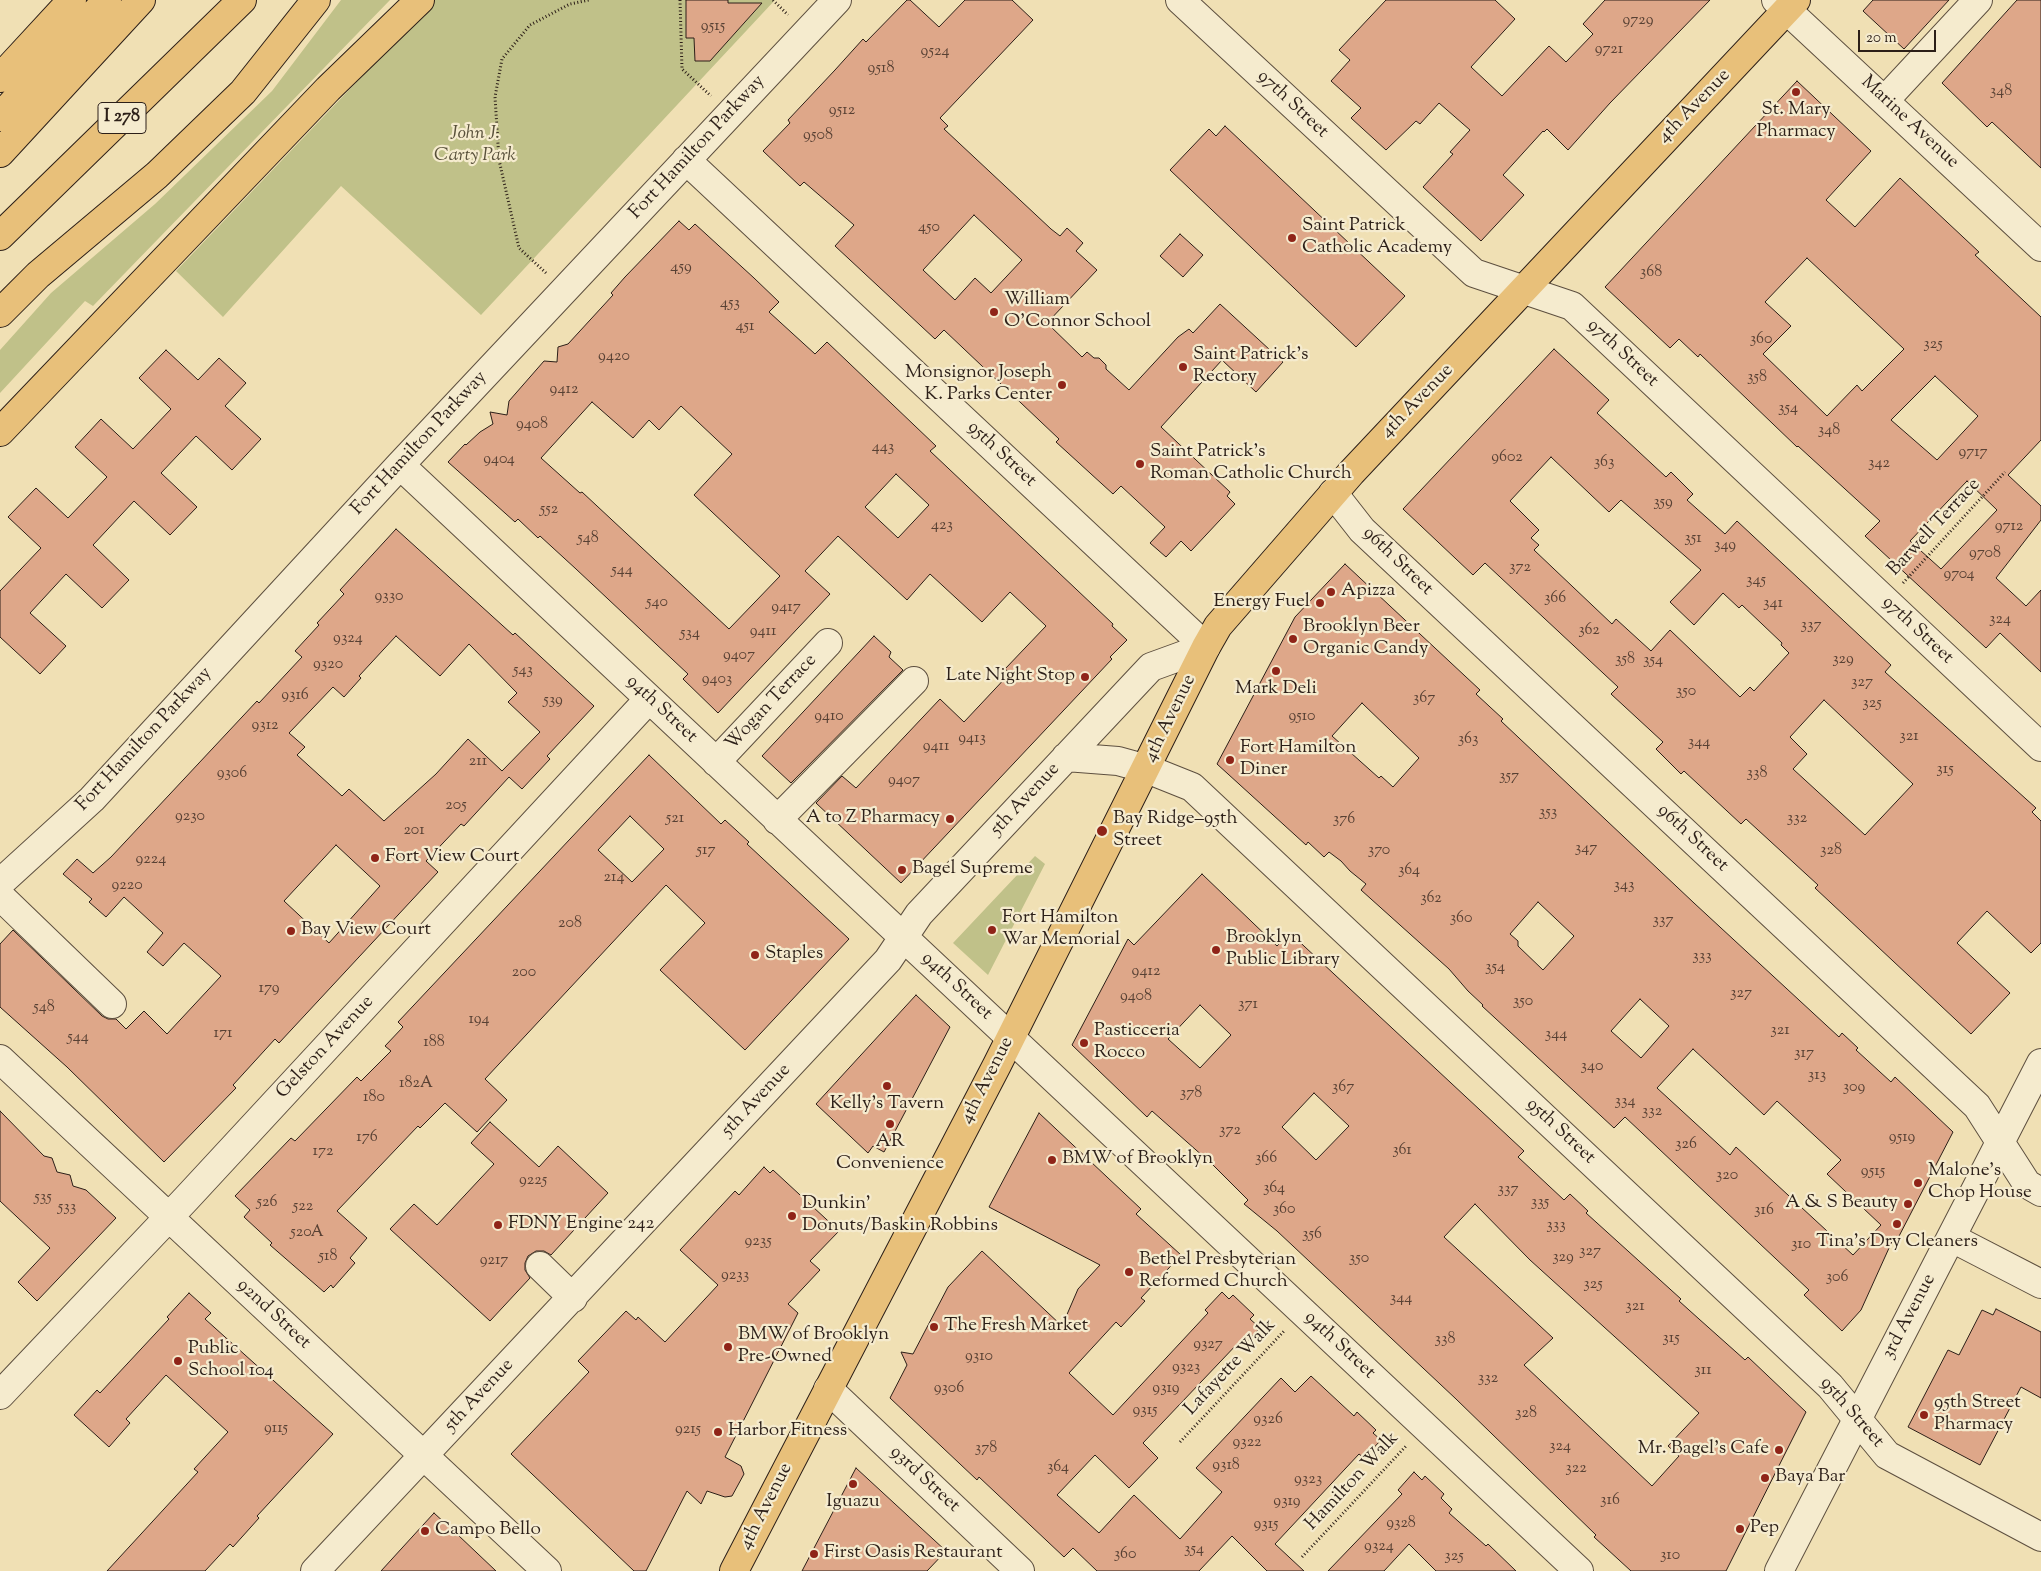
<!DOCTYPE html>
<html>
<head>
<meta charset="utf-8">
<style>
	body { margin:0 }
	#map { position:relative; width:2041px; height:1571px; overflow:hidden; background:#f0e0b4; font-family:"Sorts Mill Goudy",serif }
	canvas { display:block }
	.scale { position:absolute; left:1858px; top:30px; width:78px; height:22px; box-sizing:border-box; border:2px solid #2c1f18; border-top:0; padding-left:6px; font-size:15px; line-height:18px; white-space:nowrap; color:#2c1f18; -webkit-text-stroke:4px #f5ebce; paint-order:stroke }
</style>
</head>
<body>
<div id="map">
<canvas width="2041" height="1571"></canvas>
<div class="scale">20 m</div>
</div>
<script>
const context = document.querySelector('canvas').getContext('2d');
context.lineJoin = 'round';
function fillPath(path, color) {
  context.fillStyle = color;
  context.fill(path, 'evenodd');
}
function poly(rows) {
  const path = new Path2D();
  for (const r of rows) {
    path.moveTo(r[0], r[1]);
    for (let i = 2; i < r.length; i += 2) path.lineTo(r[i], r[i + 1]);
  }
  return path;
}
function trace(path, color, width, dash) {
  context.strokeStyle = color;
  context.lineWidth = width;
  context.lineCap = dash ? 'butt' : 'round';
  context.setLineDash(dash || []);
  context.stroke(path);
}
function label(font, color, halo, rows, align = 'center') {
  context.font = font + ' "Sorts Mill Goudy",serif';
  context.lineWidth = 4.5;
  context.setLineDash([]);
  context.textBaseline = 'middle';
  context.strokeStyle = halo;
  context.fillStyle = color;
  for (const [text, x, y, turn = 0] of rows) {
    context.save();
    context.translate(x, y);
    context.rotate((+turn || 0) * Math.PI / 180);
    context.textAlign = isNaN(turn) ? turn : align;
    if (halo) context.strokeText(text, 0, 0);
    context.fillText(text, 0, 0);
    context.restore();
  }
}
fillPath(poly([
	[341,0,390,0,93,306,85,301,0,393,0,350,51,293,155,204,272,91],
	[435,0,775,0,481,315,341,186,223,317,176,271],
	[1035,856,1045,864,988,975,953,943]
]), '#c0c189');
const building = poly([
	[686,0,728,0,728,3,762,3,710,61,695,61,694,38,686,38,686,0],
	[907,0,910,0,939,27,965,0,1012,0,1033,20,940,118,948,126,944,129,1051,229,1060,236,1067,228,1083,243,1076,251,1097,270,1047,323,1082,357,1087,352,1094,358,1099,358,1106,365,1106,369,1129,390,1178,337,1189,329,1193,333,1220,304,1283,362,1256,392,1222,360,1161,427,1230,492,1227,496,1235,504,1191,551,1181,541,1166,557,1150,543,1165,527,1121,486,1113,494,1056,442,1059,439,944,330,935,339,835,246,854,225,804,182,800,186,763,151,790,123,788,120,835,70,863,39,866,42,907,0],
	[974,215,1022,260,991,293,975,278,955,300,923,270,974,215],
	[1386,0,1495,0,1515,19,1471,67,1502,96,1549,46,1566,62,1593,34,1583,24,1605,0,1710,0,1610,103,1568,150,1547,129,1544,132,1543,131,1503,175,1524,195,1481,241,1423,187,1453,154,1450,152,1470,130,1439,103,1420,124,1416,121,1386,150,1351,118,1361,108,1331,81,1350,60,1339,50,1386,0],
	[1873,0,1949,0,1904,49,1863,11,1873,0],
	[2017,0,2041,0,2041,168,1992,122,1987,127,1942,83,2017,0],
	[1797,81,1871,151,1826,200,1855,227,1900,178,1979,252,1975,255,2041,317,2041,440,2008,475,2041,506,2041,520,1996,578,2026,606,2041,590,2041,672,2000,633,1986,648,1865,536,1880,521,1798,446,1797,447,1700,354,1698,357,1679,339,1670,348,1605,287,1797,81],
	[1807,258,1904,349,1862,391,1857,385,1827,416,1763,354,1791,326,1765,302,1807,258],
	[1935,376,1978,416,1937,460,1891,420,1935,376],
	[1967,481,1997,510,1941,569,1910,541,1967,481],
	[1225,126,1405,296,1356,347,1170,170,1209,129,1216,136,1225,126],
	[679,221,689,230,695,224,754,278,779,302,769,312,815,354,827,342,936,446,930,451,1113,624,1112,626,1127,640,1110,657,1112,659,901,883,816,803,842,776,856,788,940,699,964,722,1010,673,1005,669,1046,626,1010,592,982,622,930,574,907,600,838,536,805,571,830,594,718,713,683,679,688,674,576,569,540,536,538,538,518,519,515,522,448,462,465,444,466,445,480,432,493,424,490,412,507,415,509,401,544,361,557,362,558,347,568,344,613,295,611,293,625,277,679,221],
	[592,402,633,438,649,420,659,430,681,406,732,454,694,495,780,576,729,629,582,492,580,493,541,458,592,402],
	[896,474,929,505,898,538,865,507,896,474],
	[1180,234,1203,255,1183,277,1160,256,1180,234],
	[1554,349,1609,400,1597,413,1666,477,1671,472,1693,494,1687,500,1725,534,1737,521,1891,665,1885,672,2036,808,2032,812,2041,821,2041,943,2031,953,1987,911,1957,943,2010,993,1971,1034,1815,888,1818,885,1746,819,1741,824,1684,771,1681,774,1656,749,1663,742,1611,694,1618,687,1485,563,1473,575,1403,509,1554,349],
	[1551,457,1609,512,1621,500,1701,570,1670,602,1694,625,1723,593,1739,608,1742,605,1782,643,1781,645,1789,653,1754,691,1750,687,1740,697,1670,630,1651,651,1616,619,1612,624,1534,550,1539,545,1531,538,1539,530,1510,501,1551,457],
	[1824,700,1913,784,1865,835,1793,769,1807,754,1790,737,1824,700],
	[166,350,198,380,219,358,246,383,225,406,261,439,232,470,196,436,161,473,197,507,170,535,134,501,93,545,129,580,102,608,66,574,30,613,66,646,40,674,0,637,0,591,41,548,8,517,36,488,68,518,107,477,75,447,101,419,133,449,171,409,139,378,166,350],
	[396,529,513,635,515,633,594,706,547,756,550,759,522,789,509,777,464,826,461,824,426,861,438,872,279,1043,275,1039,233,1085,236,1088,164,1162,67,1067,0,1007,0,944,13,930,102,1016,108,1019,116,1019,126,1029,144,1011,167,1034,221,976,184,943,163,966,147,952,163,933,124,897,106,917,89,902,92,899,63,874,77,859,93,873,111,857,257,701,259,703,302,657,295,651,319,625,317,623,344,594,340,590,396,529],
	[396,636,440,676,469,644,517,693,508,702,540,732,502,771,468,739,436,774,384,821,349,789,342,796,297,755,305,747,289,733,333,687,344,697,361,678,359,676,396,636],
	[336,845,380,886,329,943,284,901,336,845],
	[1345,564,1480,690,1476,694,1503,719,1501,721,1694,903,1839,1037,1842,1033,1858,1048,1856,1050,1891,1082,1895,1077,1953,1132,1897,1240,1894,1237,1861,1310,1842,1331,1804,1295,1809,1290,1625,1117,1614,1128,1482,1006,1483,1005,1468,991,1449,969,1361,890,1366,884,1350,871,1341,861,1329,852,1324,857,1308,842,1306,845,1217,764,1295,617,1345,564],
	[1362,703,1419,758,1393,787,1381,776,1379,778,1332,736,1362,703],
	[1538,902,1574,936,1543,970,1518,946,1518,941,1510,934,1538,902],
	[1640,999,1669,1026,1641,1058,1611,1031,1640,999],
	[1693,1049,1764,1115,1777,1101,1841,1160,1827,1174,1881,1225,1853,1255,1736,1147,1730,1155,1657,1088,1693,1049],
	[874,636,891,652,889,657,903,670,791,783,762,756,874,636],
	[649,755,721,824,725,820,749,842,747,844,849,939,745,1050,660,970,705,923,666,885,485,1079,507,1100,477,1132,445,1103,420,1128,418,1126,337,1211,367,1238,350,1258,355,1263,333,1288,331,1285,324,1292,270,1245,272,1243,244,1217,250,1210,235,1196,291,1138,295,1141,357,1077,361,1081,391,1051,385,1046,403,1027,398,1022,649,755],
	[630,816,664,849,632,882,598,850,630,816],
	[1202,874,1277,946,1290,933,1524,1151,1518,1157,1564,1200,1570,1194,1588,1211,1586,1213,1681,1299,1679,1301,1699,1319,1745,1360,1748,1357,1806,1412,1726,1571,1631,1571,1594,1537,1596,1535,1456,1399,1277,1231,1244,1204,1248,1200,1213,1165,1152,1111,1147,1117,1072,1045,1128,939,1134,945,1202,874],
	[1200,1005,1231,1035,1200,1068,1168,1039,1200,1005],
	[1314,1093,1349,1126,1316,1160,1282,1127,1314,1093],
	[1475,1204,1530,1260,1699,1413,1668,1446,1679,1456,1652,1486,1524,1365,1553,1338,1444,1237,1475,1204],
	[916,995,950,1027,884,1152,873,1146,868,1153,816,1104,916,995],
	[0,1111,44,1156,52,1158,57,1172,70,1175,73,1186,86,1190,116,1218,37,1301,18,1282,50,1248,0,1201,0,1111],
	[1039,1113,1141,1209,1136,1214,1181,1255,1141,1298,1145,1301,1121,1327,1116,1322,1069,1373,1113,1415,1208,1313,1205,1310,1222,1292,1229,1299,1233,1295,1254,1315,1250,1319,1260,1328,1243,1346,1239,1342,1143,1443,1158,1458,1129,1488,1095,1455,1057,1495,1099,1533,1134,1495,1180,1539,1222,1492,1196,1468,1281,1378,1295,1392,1311,1376,1354,1416,1357,1412,1376,1430,1373,1433,1381,1440,1364,1458,1359,1454,1275,1544,1304,1571,1267,1571,1232,1536,1199,1571,1097,1571,1073,1548,1064,1557,979,1477,977,1480,890,1398,907,1365,901,1352,913,1354,948,1287,982,1251,1062,1326,1078,1289,1100,1265,989,1207,1039,1113],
	[490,1122,539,1167,558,1146,608,1193,551,1255,544,1251,536,1251,528,1256,525,1263,525,1270,530,1278,490,1321,390,1229,414,1204,437,1225,494,1164,471,1143,490,1122],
	[764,1167,770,1173,773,1170,839,1231,810,1261,820,1270,788,1304,798,1313,725,1457,741,1466,744,1474,732,1496,725,1497,707,1491,701,1504,687,1491,646,1571,634,1571,511,1454,589,1372,578,1361,626,1311,636,1320,638,1317,665,1342,718,1285,680,1250,735,1191,739,1195,764,1167],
	[189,1293,211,1313,205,1319,333,1434,257,1516,259,1518,233,1547,230,1544,205,1571,107,1571,198,1472,194,1469,228,1432,166,1375,126,1419,130,1423,109,1447,74,1415,97,1390,100,1393,169,1319,167,1317,189,1293],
	[1996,1309,2041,1332,2041,1398,2021,1387,1980,1465,1908,1427,1948,1350,1959,1355,1982,1310,1993,1315,1996,1309],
	[856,1468,946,1551,927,1571,802,1571,856,1468],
	[1414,1472,1422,1480,1425,1476,1444,1494,1441,1498,1452,1509,1449,1513,1486,1546,1488,1544,1516,1571,1436,1571,1409,1544,1384,1571,1328,1571,1402,1494,1398,1490,1414,1472],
	[434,1513,458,1535,496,1571,381,1571,434,1513]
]);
fillPath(building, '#dea789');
trace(building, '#2c1f18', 1);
const minor = poly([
	[1180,0,1474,273,1572,306,2041,747],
	[1776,0,2041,247],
	[1885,100,1978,0],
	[400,465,1579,1571],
	[1333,493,1362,530,1977,1106,2027,1184,2041,1192],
	[1066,757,1118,761,1147,769,1192,787,1830,1386,1887,1455,2041,1537],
	[716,762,828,643],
	[777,820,914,681],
	[0,883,92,799,400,465,837,0],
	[0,896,112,1004],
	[0,1059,547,1571],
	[1952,1238,2041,1284],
	[540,1266,573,1298],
	[828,1389,1020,1571],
	[0,1395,186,1199,649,699],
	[315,1571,888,960,919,914,1151,667,1206,647,686,160],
	[1779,1571,2041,1063]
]);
const major = poly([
	[734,1571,997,1065,1206,647,1218,626,1351,473,1796,0]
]);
const highway = poly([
	[0,78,72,0],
	[0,117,107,0],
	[0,153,141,0],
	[0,236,242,0],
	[0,313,38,275,157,175,243,92,316,0],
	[0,432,328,89,420,0]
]);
trace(minor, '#5d4f3f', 30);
trace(major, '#2c1f18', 30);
trace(highway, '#2c1f18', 30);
trace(poly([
	[680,0,682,69,711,96],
	[773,0,788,15],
	[546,273,519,248,499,160,495,97,502,59,530,25,570,4,589,0],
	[1903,583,2005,472],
	[1180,1442,1285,1330],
	[1302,1557,1407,1445]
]), '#2c1f18', 3, [1, 2.5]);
trace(minor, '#f5ebce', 28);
trace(major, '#e8c07a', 28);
trace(highway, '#e8c07a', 28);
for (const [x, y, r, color] of [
	[1796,92,5,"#8f2418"],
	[1292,238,5,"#8f2418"],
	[994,312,5,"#8f2418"],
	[1183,367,5,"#8f2418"],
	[1062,385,5,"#8f2418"],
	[1140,464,5,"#8f2418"],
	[1331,592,5,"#8f2418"],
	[1320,603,5,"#8f2418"],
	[1293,639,5,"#8f2418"],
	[1276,671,5,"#8f2418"],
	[1085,677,5,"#8f2418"],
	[1230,760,5,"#8f2418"],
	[950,819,5,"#8f2418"],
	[1102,831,6,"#8f2418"],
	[375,858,5,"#8f2418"],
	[902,870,5,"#8f2418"],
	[992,930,5,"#8f2418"],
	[291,931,5,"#8f2418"],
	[1216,950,5,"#8f2418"],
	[755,955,5,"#8f2418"],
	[1084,1043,5,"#8f2418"],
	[887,1086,5,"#8f2418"],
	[890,1124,5,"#8f2418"],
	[1052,1160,5,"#8f2418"],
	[1918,1183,5,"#8f2418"],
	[1908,1204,5,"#8f2418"],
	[792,1216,5,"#8f2418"],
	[1897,1224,5,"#8f2418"],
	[498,1225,5,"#8f2418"],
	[1129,1272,5,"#8f2418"],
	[934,1327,5,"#8f2418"],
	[728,1347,5,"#8f2418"],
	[178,1361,5,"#8f2418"],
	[1924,1415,5,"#8f2418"],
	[718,1432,5,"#8f2418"],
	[1779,1450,5,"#8f2418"],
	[1765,1478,5,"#8f2418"],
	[853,1484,5,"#8f2418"],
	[1740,1529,5,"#8f2418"],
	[425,1531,5,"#8f2418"],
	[814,1554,5,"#8f2418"]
]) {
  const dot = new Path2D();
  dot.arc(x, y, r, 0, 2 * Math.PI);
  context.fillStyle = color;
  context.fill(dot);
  trace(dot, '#f5ebce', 2);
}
label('16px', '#584134', null, [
	["9729",1638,21],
	["9515",713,27],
	["9721",1609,50],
	["9524",935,52],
	["9518",881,69],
	["348",2001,92],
	["9512",842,111],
	["9508",818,136],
	["450",929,228],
	["459",681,268],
	["368",1651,273],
	["453",730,304],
	["451",745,327],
	["360",1761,340],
	["325",1933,345],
	["9420",614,357],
	["358",1757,378],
	["9412",564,390],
	["354",1788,409],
	["9408",532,425],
	["348",1829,431],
	["443",883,448],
	["9717",1973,453],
	["9602",1507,458],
	["9404",499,460],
	["363",1604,463],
	["342",1879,464],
	["359",1663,503],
	["552",549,510],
	["423",942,526],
	["9712",2009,527],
	["548",588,539],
	["351",1693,539],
	["349",1725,546],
	["9708",1985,554],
	["372",1520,568],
	["544",622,571],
	["9704",1959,575],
	["345",1756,581],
	["9330",389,597],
	["366",1555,599],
	["540",657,603],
	["341",1773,604],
	["9417",786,608],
	["324",2000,620],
	["337",1811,626],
	["362",1589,631],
	["9411",763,632],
	["534",690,634],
	["9324",348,639],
	["9407",739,656],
	["358",1625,660],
	["329",1843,660],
	["354",1653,661],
	["9320",328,665],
	["543",523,671],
	["9403",717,680],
	["327",1862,683],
	["350",1686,692],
	["9316",295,696],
	["367",1424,699],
	["539",553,701],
	["325",1872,704],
	["9410",829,717],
	["9510",1302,717],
	["9312",265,726],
	["321",1909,737],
	["9413",972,739],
	["363",1468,740],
	["344",1699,743],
	["9411",936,747],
	["211",478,762],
	["315",1945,770],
	["9306",232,774],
	["338",1757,774],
	["357",1509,777],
	["9407",904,781],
	["205",456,806],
	["353",1548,813],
	["9230",190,817],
	["521",675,819],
	["332",1797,819],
	["376",1344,820],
	["201",414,831],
	["347",1586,849],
	["517",706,851],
	["370",1379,851],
	["328",1831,851],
	["9224",151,860],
	["364",1409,871],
	["214",614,878],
	["9220",127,886],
	["343",1624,886],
	["362",1431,899],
	["360",1461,919],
	["337",1663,921],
	["208",570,924],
	["333",1702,957],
	["354",1495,968],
	["9412",1146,972],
	["200",524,973],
	["179",269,989],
	["327",1741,994],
	["9408",1136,997],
	["350",1523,1002],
	["371",1248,1005],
	["548",44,1008],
	["194",479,1020],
	["321",1780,1031],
	["171",223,1034],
	["344",1556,1035],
	["544",78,1038],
	["188",434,1043],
	["317",1804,1054],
	["340",1592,1067],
	["313",1817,1076],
	["182A",416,1084],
	["367",1343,1088],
	["309",1854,1088],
	["378",1191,1094],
	["180",374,1098],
	["334",1625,1102],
	["332",1652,1112],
	["372",1230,1131],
	["176",367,1138],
	["9519",1902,1138],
	["326",1686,1145],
	["361",1402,1151],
	["172",323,1152],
	["366",1266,1159],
	["9515",1873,1172],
	["320",1727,1176],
	["9225",533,1181],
	["364",1274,1189],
	["337",1508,1190],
	["535",43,1198],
	["526",267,1203],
	["335",1540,1203],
	["522",303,1207],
	["533",67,1208],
	["360",1284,1210],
	["316",1764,1211],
	["333",1556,1226],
	["520A",307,1233],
	["356",1312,1235],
	["9235",758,1242],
	["310",1801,1245],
	["327",1590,1252],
	["518",328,1257],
	["329",1563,1258],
	["350",1359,1259],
	["9217",494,1261],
	["9233",735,1276],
	["306",1837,1278],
	["325",1593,1285],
	["344",1401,1299],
	["321",1635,1307],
	["315",1671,1339],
	["338",1445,1340],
	["9327",1208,1345],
	["9310",979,1357],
	["9323",1186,1368],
	["311",1703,1371],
	["332",1488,1379],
	["9306",949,1389],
	["9319",1166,1389],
	["9315",1145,1411],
	["328",1526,1414],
	["9326",1268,1420],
	["9115",276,1429],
	["9215",688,1430],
	["9322",1247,1443],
	["324",1560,1447],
	["378",986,1449],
	["9318",1226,1466],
	["364",1058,1468],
	["322",1576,1469],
	["9323",1308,1480],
	["316",1610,1501],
	["9319",1287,1502],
	["9328",1401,1524],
	["9315",1266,1525],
	["9324",1379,1547],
	["354",1194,1550],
	["360",1125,1555],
	["310",1670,1556],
	["325",1454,1557]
]);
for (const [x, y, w] of [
	[122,118,48]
]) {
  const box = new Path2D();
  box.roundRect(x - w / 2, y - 15.5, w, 31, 4);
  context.fillStyle = '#f5ebce';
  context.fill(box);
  trace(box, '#2c1f18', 1);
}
label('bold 18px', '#2c1f18', null, [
	["I 278",122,118]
]);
label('19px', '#2c1f18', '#f5ebce', [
	["97th Street",1292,105,43],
	["4th Avenue",1695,107,-46],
	["Marine Avenue",1909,123,43],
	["Fort Hamilton Parkway",698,148,-47],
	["97th Street",1622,354,43],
	["4th Avenue",1418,402,-46],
	["Fort Hamilton Parkway",420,444,-47],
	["95th Street",1001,455,43],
	["Barwell Terrace",1935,528,-47],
	["96th Street",1397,562,44],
	["97th Street",1917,631,43],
	["Wogan Terrace",772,703,-47],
	["94th Street",661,710,43],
	["4th Avenue",1171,719,-64],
	["Fort Hamilton Parkway",145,740,-47],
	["5th Avenue",1026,800,-47],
	["96th Street",1692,839,43],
	["94th Street",956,987,43],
	["Gelston Avenue",326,1048,-47],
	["4th Avenue",988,1081,-63],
	["5th Avenue",757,1101,-47],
	["95th Street",1560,1132,43],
	["92nd Street",273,1315,43],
	["3rd Avenue",1910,1317,-62],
	["94th Street",1339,1346,43],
	["Lafayette Walk",1231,1368,-47],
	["5th Avenue",480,1396,-47],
	["95th Street",1851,1413,49],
	["93rd Street",924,1480,43],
	["Hamilton Walk",1353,1482,-47],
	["4th Avenue",767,1507,-63]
]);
label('19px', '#2c1f18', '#f5ebce', [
	["St. Mary",1796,111,"center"],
	["Pharmacy",1796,133,"center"],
	["Saint Patrick",1302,227],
	["Catholic Academy",1302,249],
	["William",1004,301],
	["O’Connor School",1004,323],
	["Saint Patrick's",1193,356],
	["Rectory",1193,378],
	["Monsignor Joseph",1052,374,"right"],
	["K. Parks Center",1052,396,"right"],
	["Saint Patrick's",1150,453],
	["Roman Catholic Church",1150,475],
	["Apizza",1341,592],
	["Energy Fuel",1310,603,"right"],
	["Brooklyn Beer",1303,628],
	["Organic Candy",1303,650],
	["Late Night Stop",1075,677,"right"],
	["Mark Deli",1276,690,"center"],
	["Fort Hamilton",1240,749],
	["Diner",1240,771],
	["A to Z Pharmacy",940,819,"right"],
	["Bay Ridge–95th",1113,820],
	["Street",1113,842],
	["Fort View Court",385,858],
	["Bagel Supreme",912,870],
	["Fort Hamilton",1002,919],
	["War Memorial",1002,941],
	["Bay View Court",301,931],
	["Brooklyn",1226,939],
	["Public Library",1226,961],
	["Staples",765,955],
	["Pasticceria",1094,1032],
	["Rocco",1094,1054],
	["Kelly's Tavern",887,1105,"center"],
	["AR",890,1143,"center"],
	["Convenience",890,1165,"center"],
	["BMW of Brooklyn",1062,1160],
	["Malone's",1928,1172],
	["Chop House",1928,1194],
	["A & S Beauty",1898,1204,"right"],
	["Dunkin'",802,1205],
	["Donuts/Baskin Robbins",802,1227],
	["FDNY Engine 242",508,1225],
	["Tina's Dry Cleaners",1897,1243,"center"],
	["Bethel Presbyterian",1139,1261],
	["Reformed Church",1139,1283],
	["The Fresh Market",944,1327],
	["BMW of Brooklyn",738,1336],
	["Pre-Owned",738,1358],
	["Public",188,1350],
	["School 104",188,1372],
	["95th Street",1934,1404],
	["Pharmacy",1934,1426],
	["Harbor Fitness",728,1432],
	["Mr. Bagel's Cafe",1769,1450,"right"],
	["Baya Bar",1775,1478],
	["Iguazu",853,1503,"center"],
	["Pep",1750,1529],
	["Campo Bello",435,1531],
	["First Oasis Restaurant",824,1554]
], 'left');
label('italic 19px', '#58503a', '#f5ebce', [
	["John J.",475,135],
	["Carty Park",475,157]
]);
</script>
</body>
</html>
